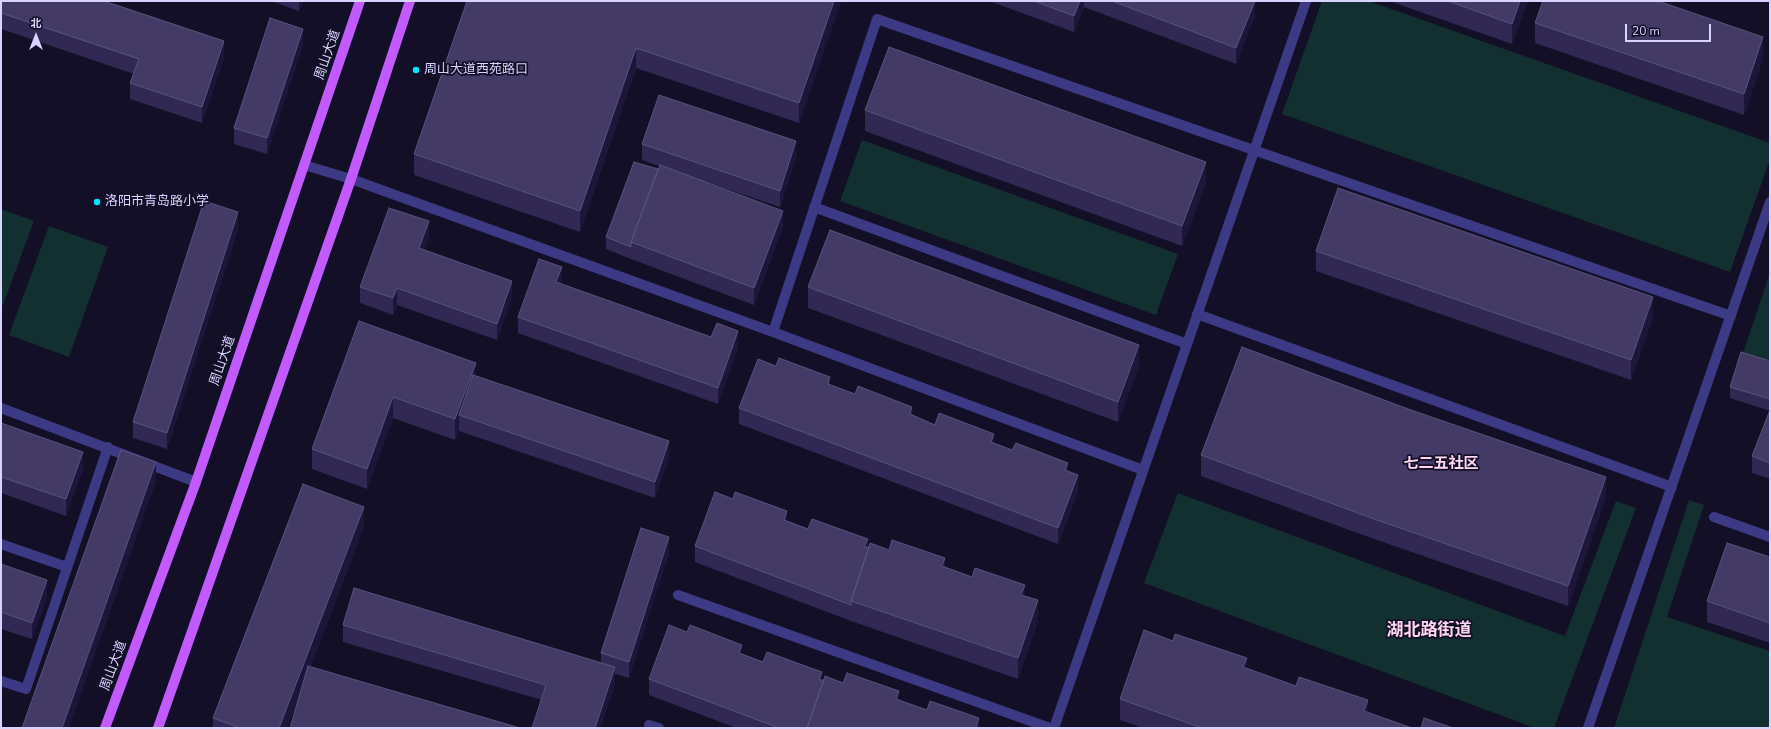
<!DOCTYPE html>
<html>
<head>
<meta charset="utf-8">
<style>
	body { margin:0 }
	#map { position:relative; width:1771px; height:729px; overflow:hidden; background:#130f26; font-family:"Nunito Sans","Noto Sans SC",sans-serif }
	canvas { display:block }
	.frame { position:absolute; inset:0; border:2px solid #d9d4ff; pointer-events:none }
	.north { position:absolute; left:16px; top:16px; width:40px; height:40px; -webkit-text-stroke:3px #130f26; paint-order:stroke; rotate:0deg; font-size:11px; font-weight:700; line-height:16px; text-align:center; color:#d9d4ff }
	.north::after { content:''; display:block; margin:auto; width:14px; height:18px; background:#d9d4ff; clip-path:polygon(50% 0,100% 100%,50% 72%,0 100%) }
	.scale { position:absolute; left:1625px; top:24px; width:86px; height:18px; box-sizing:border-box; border:2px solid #d9d4ff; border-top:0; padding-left:5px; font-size:12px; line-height:14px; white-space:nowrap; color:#d9d4ff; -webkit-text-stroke:3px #130f26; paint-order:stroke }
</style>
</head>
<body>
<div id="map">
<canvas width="1771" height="729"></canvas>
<div class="frame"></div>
<div class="north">北</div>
<div class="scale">20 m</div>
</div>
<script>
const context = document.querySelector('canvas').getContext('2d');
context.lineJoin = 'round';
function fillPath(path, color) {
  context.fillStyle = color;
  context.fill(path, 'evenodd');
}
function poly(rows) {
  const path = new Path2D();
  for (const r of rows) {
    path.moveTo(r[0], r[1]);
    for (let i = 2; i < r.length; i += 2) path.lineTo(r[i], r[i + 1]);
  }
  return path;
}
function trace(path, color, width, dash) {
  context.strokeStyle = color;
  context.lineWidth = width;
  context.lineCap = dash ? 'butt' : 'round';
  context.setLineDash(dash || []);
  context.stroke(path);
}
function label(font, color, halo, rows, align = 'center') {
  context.font = font + ' "Nunito Sans","Noto Sans SC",sans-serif';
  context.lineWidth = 3.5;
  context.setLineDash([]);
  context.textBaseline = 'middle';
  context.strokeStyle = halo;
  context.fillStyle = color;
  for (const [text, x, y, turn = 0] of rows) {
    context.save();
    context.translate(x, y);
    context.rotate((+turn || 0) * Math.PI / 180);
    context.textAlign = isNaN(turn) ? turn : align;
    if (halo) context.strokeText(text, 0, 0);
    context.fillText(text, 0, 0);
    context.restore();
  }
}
fillPath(poly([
	[1322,1,1369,1,1770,143,1770,159,1730,272,1282,114],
	[862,140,1178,254,1156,315,840,201],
	[1,209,34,221,1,310],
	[49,226,108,247,69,357,9,335],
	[1770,273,1770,366,1742,356],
	[1178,493,1565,636,1616,501,1636,508,1554,728,1535,728,1144,583],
	[1689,500,1704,505,1667,617,1770,651,1770,728,1614,728]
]), '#12302f');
trace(poly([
	[304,165,351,179,773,332,1143,470],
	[814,207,1187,344],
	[1197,314,1672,487],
	[773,332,877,19,1731,316],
	[1,408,196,482],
	[1714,517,1770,537],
	[1,544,67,567],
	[678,595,1050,728],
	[1,681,26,689,108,447],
	[649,725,659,728],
	[1054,728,1306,1],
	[1588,728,1770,202]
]), '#3d3a85', 10);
trace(poly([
	[105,728,196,482,360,1],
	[158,728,351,179,410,1]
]), '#c25bff', 10);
fillPath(poly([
	[1,1,224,58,202,123,130,99,130,83,134,74,1,29],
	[271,1,303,1,299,11],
	[467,1,841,1,799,123,636,68,580,232,414,175,414,154],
	[989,1,1255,1,1255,16,1236,64,1084,7,1074,32],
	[1389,1,1528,1,1512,44],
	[1535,23,1763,58,1744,115,1535,43],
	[303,45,267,154,234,144,234,128],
	[865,110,1206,183,1182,246,865,131],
	[642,144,796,158,780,207,700,180,783,227,754,305,631,259,606,249,606,237,658,169,659,166,642,160],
	[238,229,167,449,133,438,133,422],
	[429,238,424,250,512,297,497,340,397,305,393,315,360,303,360,287],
	[1316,251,1653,317,1631,380,1316,271],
	[561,284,738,347,718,404,518,333,518,317],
	[808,287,1139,366,1118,422,808,308],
	[359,321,476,376,669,457,655,498,459,431,459,430,455,440,393,418,367,489,312,469,312,449],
	[1770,361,1770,479,1752,473,1752,456,1770,411,1730,398,1730,387],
	[776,366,912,415,935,425,994,443,1068,471,1078,491,1058,544,739,424,739,408],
	[1,423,83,468,66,516,1,493],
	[1201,455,1606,497,1568,606,1374,539,1201,476],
	[733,499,808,529,868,547,889,550,945,567,1025,596,1038,621,1018,679,851,621,695,562,695,546],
	[364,527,287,728,213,728,213,718],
	[669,553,629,678,615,674,615,683,600,728,532,728,542,700,343,642,343,625,601,662,601,653],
	[1770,557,1770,643,1707,622,1707,601],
	[1,564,47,597,32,639,1,629],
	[1173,641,1247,668,1368,713,1412,728,1143,728,1120,720,1120,699],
	[742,654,763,662,822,680,843,683,899,700,979,728,736,728,649,695,649,679]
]), '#312854');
fillPath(poly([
	[299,1,303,1,299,11],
	[834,1,841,1,799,123,799,103],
	[1080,1,1084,1,1084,7,1074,32,1074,16],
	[1255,1,1255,16,1236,64,1236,48],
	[1520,1,1528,1,1512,44,1512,24],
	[303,29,303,45,267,154,267,138],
	[1763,37,1763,58,1744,115,1744,94],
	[224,41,224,58,202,123,202,107],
	[636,48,636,68,580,232,580,211],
	[796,141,796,158,780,207,780,191],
	[1206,162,1206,183,1182,246,1182,226],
	[783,211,783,227,754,305,754,288],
	[238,212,238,229,167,449,167,433],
	[429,221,429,238,419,264,419,248],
	[562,267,562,284,556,299,556,282],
	[512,281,512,297,497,340,497,324],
	[397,288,397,305,393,315,393,298],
	[1653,297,1653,317,1631,380,1631,360],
	[738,331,738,347,718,404,718,388],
	[1139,345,1139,366,1118,422,1118,402],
	[476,363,476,384,459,415,459,430,455,440,455,419],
	[830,377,830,394,828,384],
	[393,397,393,418,367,489,367,469],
	[912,407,912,423,910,414],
	[994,434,994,450,991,442],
	[669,441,669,457,655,498,655,482],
	[83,452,83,468,66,516,66,499],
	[156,462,156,482,69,728,62,728],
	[1068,463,1068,479,1065,470],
	[1078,475,1078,491,1058,544,1058,528],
	[1606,477,1606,497,1568,606,1568,586],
	[364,507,364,527,287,728,279,728],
	[787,511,787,528,784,520],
	[669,537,669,553,629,678,629,662],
	[868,539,868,555,864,547],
	[945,558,945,579,942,566],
	[47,580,47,597,32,639,32,623],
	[1025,585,1025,605,1021,595],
	[1038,600,1038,621,1018,679,1018,658],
	[742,645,742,661,739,653],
	[1247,658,1247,679,1243,667],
	[615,667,615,683,600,728,595,728],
	[822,672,822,688,819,680],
	[899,691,899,712,896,699],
	[1368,700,1368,721,1364,711],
	[979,718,979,728,976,728]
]), '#1d163a');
const building = poly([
	[1,1,104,1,224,41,202,107,130,83,139,59,1,13,1,1],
	[467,1,834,1,799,103,636,48,580,211,414,154,467,1],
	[1034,1,1080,1,1074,16,1034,1],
	[1112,1,1255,1,1236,48,1112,1],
	[1448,1,1520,1,1512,24,1448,1],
	[1543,1,1658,1,1763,37,1744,94,1535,23,1543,1],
	[270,18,303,29,267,138,234,128,270,18],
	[889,47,1206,162,1182,226,865,110,889,47],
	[659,95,796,141,780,191,642,144,659,95],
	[634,162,658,169,631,242,631,247,606,237,634,162],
	[660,165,783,211,754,288,631,242,660,165],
	[1338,188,1653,297,1631,360,1316,251,1338,188],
	[204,201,238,212,167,433,133,422,204,201],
	[389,208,429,221,419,248,512,281,497,324,397,288,393,298,360,287,389,208],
	[830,230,1139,345,1118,402,808,287,830,230],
	[539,259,562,267,556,282,711,337,717,323,738,331,718,388,518,317,539,259],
	[359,321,476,363,455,419,393,397,367,469,312,449,359,321],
	[1242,347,1411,410,1606,477,1568,586,1374,519,1201,455,1242,347],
	[1741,352,1770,361,1770,399,1730,387,1741,352],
	[779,358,830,377,828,384,855,394,858,386,912,407,910,414,935,425,939,413,994,434,991,442,1012,450,1016,443,1068,463,1065,470,1078,475,1058,528,739,408,758,359,776,366,779,358],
	[473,375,669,441,655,482,459,415,473,375],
	[1770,410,1770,463,1752,456,1770,410],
	[1,423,83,452,66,499,1,477,1,423],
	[121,450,156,462,62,728,22,728,121,450],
	[303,484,364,507,279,728,240,728,213,718,303,484],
	[715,492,733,499,735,492,787,511,784,520,808,529,812,519,868,539,864,547,869,547,851,601,851,605,695,546,715,492],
	[641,528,669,537,629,662,601,653,641,528],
	[892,540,945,558,942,566,972,577,975,568,1025,585,1021,595,1038,600,1018,658,851,601,870,543,889,550,892,540],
	[1727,543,1770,557,1770,623,1707,601,1727,543],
	[1,564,47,580,32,623,1,612,1,564],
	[354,588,615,667,595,728,532,728,546,685,343,625,354,588],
	[669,625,687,632,690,625,742,645,739,653,763,662,767,652,822,672,819,680,824,680,807,728,779,728,649,679,669,625],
	[1144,630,1173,641,1175,634,1247,658,1243,667,1296,686,1299,677,1368,700,1364,711,1412,728,1202,728,1120,699,1144,630],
	[308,666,520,728,290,728,308,666],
	[847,673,899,691,896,699,927,710,930,701,979,718,976,728,977,728,807,728,825,676,843,683,847,673],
	[1424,718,1453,728,1421,728,1424,718]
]);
fillPath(building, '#433a66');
trace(building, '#5a527e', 1);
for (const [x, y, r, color] of [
	[416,70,4,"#00e5ff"],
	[97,202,4,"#00e5ff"]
]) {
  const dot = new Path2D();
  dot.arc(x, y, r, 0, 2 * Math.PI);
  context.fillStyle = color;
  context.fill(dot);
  trace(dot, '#130f26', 1.5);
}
label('13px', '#d9d4ff', '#130f26', [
	["周山大道",328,55,-71],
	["周山大道",223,361,-71],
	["周山大道",114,666,-70]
]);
label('13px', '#d9d4ff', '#130f26', [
	["周山大道西苑路口",424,70],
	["洛阳市青岛路小学",105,202]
], 'left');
label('bold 15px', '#ffd6f0', '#130f26', [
	["七二五社区",1441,464]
]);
label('bold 17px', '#ffd6f0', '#130f26', [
	["湖北路街道",1429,631]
]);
</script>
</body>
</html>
